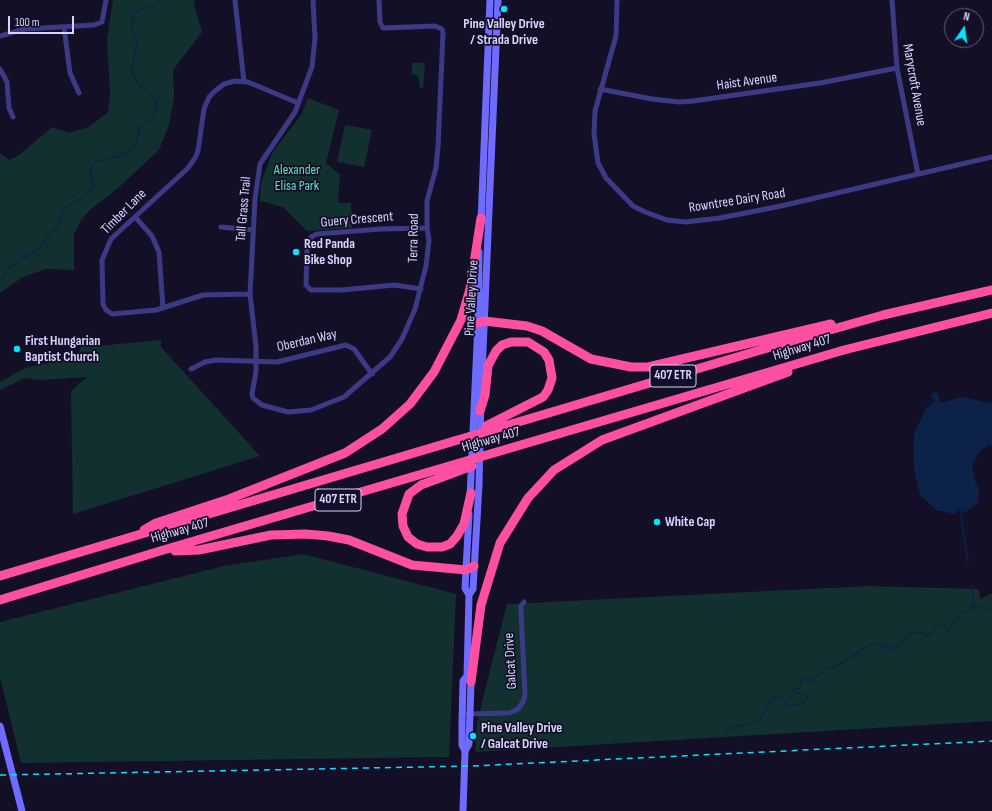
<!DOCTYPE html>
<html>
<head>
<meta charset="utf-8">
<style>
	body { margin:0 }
	#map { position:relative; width:992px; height:811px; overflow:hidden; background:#130f26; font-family:"Sofia Sans Condensed",sans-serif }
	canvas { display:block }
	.north { position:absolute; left:944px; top:8px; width:40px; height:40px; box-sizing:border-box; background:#130f26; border:1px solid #625e7d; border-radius:50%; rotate:13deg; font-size:11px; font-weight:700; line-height:16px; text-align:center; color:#d9d4ff }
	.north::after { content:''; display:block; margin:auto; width:14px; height:18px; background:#00e5ff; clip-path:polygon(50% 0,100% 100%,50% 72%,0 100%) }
	.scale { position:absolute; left:8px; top:16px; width:66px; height:18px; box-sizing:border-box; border:2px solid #d9d4ff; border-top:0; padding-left:5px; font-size:12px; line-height:14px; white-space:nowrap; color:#d9d4ff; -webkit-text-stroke:3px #130f26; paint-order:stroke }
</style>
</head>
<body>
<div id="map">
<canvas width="992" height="811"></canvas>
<div class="north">N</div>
<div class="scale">100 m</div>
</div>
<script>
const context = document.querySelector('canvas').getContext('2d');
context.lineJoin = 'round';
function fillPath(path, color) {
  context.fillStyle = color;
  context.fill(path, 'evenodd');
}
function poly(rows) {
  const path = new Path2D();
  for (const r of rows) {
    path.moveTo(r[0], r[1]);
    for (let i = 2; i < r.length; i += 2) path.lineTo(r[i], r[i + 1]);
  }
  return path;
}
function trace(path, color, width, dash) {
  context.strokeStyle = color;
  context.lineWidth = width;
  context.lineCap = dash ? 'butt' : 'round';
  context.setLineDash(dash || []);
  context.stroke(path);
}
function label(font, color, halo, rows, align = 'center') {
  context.font = font + ' "Sofia Sans Condensed",sans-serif';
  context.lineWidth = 3.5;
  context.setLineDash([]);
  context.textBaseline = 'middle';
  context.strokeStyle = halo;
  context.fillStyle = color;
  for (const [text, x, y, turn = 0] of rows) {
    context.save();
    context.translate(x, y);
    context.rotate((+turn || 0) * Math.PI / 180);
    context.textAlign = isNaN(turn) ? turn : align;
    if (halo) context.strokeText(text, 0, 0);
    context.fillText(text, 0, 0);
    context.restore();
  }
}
fillPath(poly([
	[113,0,195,0,194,4,202,32,173,70,174,96,169,125,159,150,117,189,90,210,81,220,74,235,74,270,46,269,23,277,0,293,0,153,9,160,18,156,52,127,69,133,89,127,108,112,110,94,107,40],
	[412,63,425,63,423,88,420,88,418,75,412,75],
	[308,98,339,110,326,163,340,175,338,203,351,203,352,228,307,231,283,207,260,201,261,183,272,153,301,115],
	[345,125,372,130,364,167,337,162],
	[83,336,86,347,161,340,161,347,260,456,73,514,71,391,87,377,40,380,25,378,0,390,0,382,25,368,47,363,60,357,78,355],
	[303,554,456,594,449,757,21,763,0,677,0,622,224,566],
	[869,586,978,589,981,599,992,593,992,721,475,752,477,724,482,702,507,604]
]), '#12302f');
fillPath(poly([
	[932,393,938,393,940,403,961,397,992,403,992,446,988,445,979,452,972,465,976,485,979,488,978,503,964,513,959,510,954,514,936,510,921,496,918,487,914,469,914,434,926,408,935,402,931,397]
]), '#0c2248');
trace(poly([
	[0,281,10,267,37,250,56,228,65,208,93,189,94,186,90,171,92,166,97,161,125,155,130,151,135,146,140,128,155,115,157,106,155,99,140,86,134,77,132,71,137,40,131,28,134,17,138,10,155,5,161,0],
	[960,509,968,562],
	[971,608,978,605,992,610],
	[725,737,727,731,731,728,760,720,772,700,777,698,781,698,788,706,804,703,808,696,793,692,793,690,799,688,802,679,811,681,823,671,840,664,872,643,893,649,910,634,917,632,928,636,939,623,949,632,952,624,960,614,966,612,971,608,974,602,971,585]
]), '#0c2248', 1.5);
trace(poly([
	[235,0,244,82],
	[313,0,315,38,312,67,295,112,260,164,255,199,250,294,256,347,256,372,252,394,253,398,262,405,288,412,311,410,344,397,390,357,402,339,415,309,426,266,429,240,427,228,427,201,436,168,438,147,443,33,442,29,435,26,383,28,380,22,379,0],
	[617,0,616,36,595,111,594,134,598,163,606,178,633,206,645,212,667,220,686,222,720,218,781,206,992,157],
	[892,0,897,68,918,174],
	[64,27,70,73,79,93],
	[0,36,25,29,94,25,102,22,106,0],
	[0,69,7,82,9,108,13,117],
	[600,89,652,99,679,102,693,101,820,83,897,68],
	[136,218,152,236,159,252,163,308],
	[221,227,253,230],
	[421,289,394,285,342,290,311,290,306,285,307,250,311,237,317,234,381,229,427,228],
	[250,294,203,295,156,310,112,314,106,310,103,304,102,260,111,239,188,168,195,158,198,151,204,109,209,97,215,91,224,84,235,81,248,82,298,103],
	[191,369,205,362,216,360,277,362,346,345,354,349,372,374],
	[468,714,509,713,518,709,523,702,525,695,521,611,521,606,524,602]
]), '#3d3a85', 5);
trace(poly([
	[481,222,490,0],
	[470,497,478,323,479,252],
	[469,595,473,589,479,485,481,398,498,0],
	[0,726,22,811],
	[465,751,469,744,471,682,469,679],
	[463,811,465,751,462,745,462,722,463,681,467,676,469,595,465,588,469,514]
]), '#6f6bff', 7);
trace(poly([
	[478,323,484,321,527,326,542,331,591,359,631,367,648,367,831,324],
	[480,411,485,395,488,366,496,351,502,345,511,342,528,342,544,352,549,360,552,378,548,390,543,397,486,426],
	[471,493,464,524,457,536,450,544,442,547,427,547,417,544,408,537,403,526,402,514,409,494,421,485,472,466],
	[144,530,156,523,229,499,345,453,382,429,410,404,434,372,461,320,470,289,481,218],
	[175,551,199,550,271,535,306,534,328,536,349,540,412,565,466,570,474,566],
	[0,576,791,341,883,315,992,290],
	[0,600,160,551,844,350,992,313],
	[471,682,481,605,500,543,528,498,554,470,602,440,788,372]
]), '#ff4fa3', 9);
trace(poly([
	[0,775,472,766,992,741]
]), '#00e5ff', 1.5, [6, 5]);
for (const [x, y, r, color] of [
	[504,9,4,"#00e5ff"],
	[296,252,4,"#00e5ff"],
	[17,349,4,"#00e5ff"],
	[657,522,4,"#00e5ff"],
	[473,736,4,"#00e5ff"]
]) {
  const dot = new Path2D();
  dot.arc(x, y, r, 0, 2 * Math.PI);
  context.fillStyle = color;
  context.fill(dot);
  trace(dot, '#130f26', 1.5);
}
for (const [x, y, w] of [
	[673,376,46],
	[338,500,46]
]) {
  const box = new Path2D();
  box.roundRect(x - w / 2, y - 11, w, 22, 3);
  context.fillStyle = '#130f26';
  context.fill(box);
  trace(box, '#d9d4ff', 1);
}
label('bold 13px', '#d9d4ff', null, [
	["407 ETR",673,376],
	["407 ETR",338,500]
]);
label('bold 14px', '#d9d4ff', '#130f26', [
	["Pine Valley Drive",504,24,"center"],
	["/ Strada Drive",504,40,"center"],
	["Red Panda",304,244],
	["Bike Shop",304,260],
	["First Hungarian",25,341],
	["Baptist Church",25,357],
	["White Cap",665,522],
	["Pine Valley Drive",481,728],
	["/ Galcat Drive",481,744]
], 'left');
label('14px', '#d9d4ff', '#130f26', [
	["Haist Avenue",747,82,-8],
	["Marycroft Avenue",914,85,80],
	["Rowntree Dairy Road",737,201,-9],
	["Tall Grass Trail",244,209,-85],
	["Timber Lane",124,212,-45],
	["Guery Crescent",357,220,-5],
	["Terra Road",414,238,-89],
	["Pine Valley Drive",472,298,-87],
	["Oberdan Way",307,341,-13],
	["Highway 407",802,348,-17],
	["Highway 407",491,440,-16],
	["Highway 407",180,531,-16],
	["Galcat Drive",511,661,-93]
]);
label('14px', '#5fe0c0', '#130f26', [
	["Alexander",297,170],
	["Elisa Park",297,186]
]);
</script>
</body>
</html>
